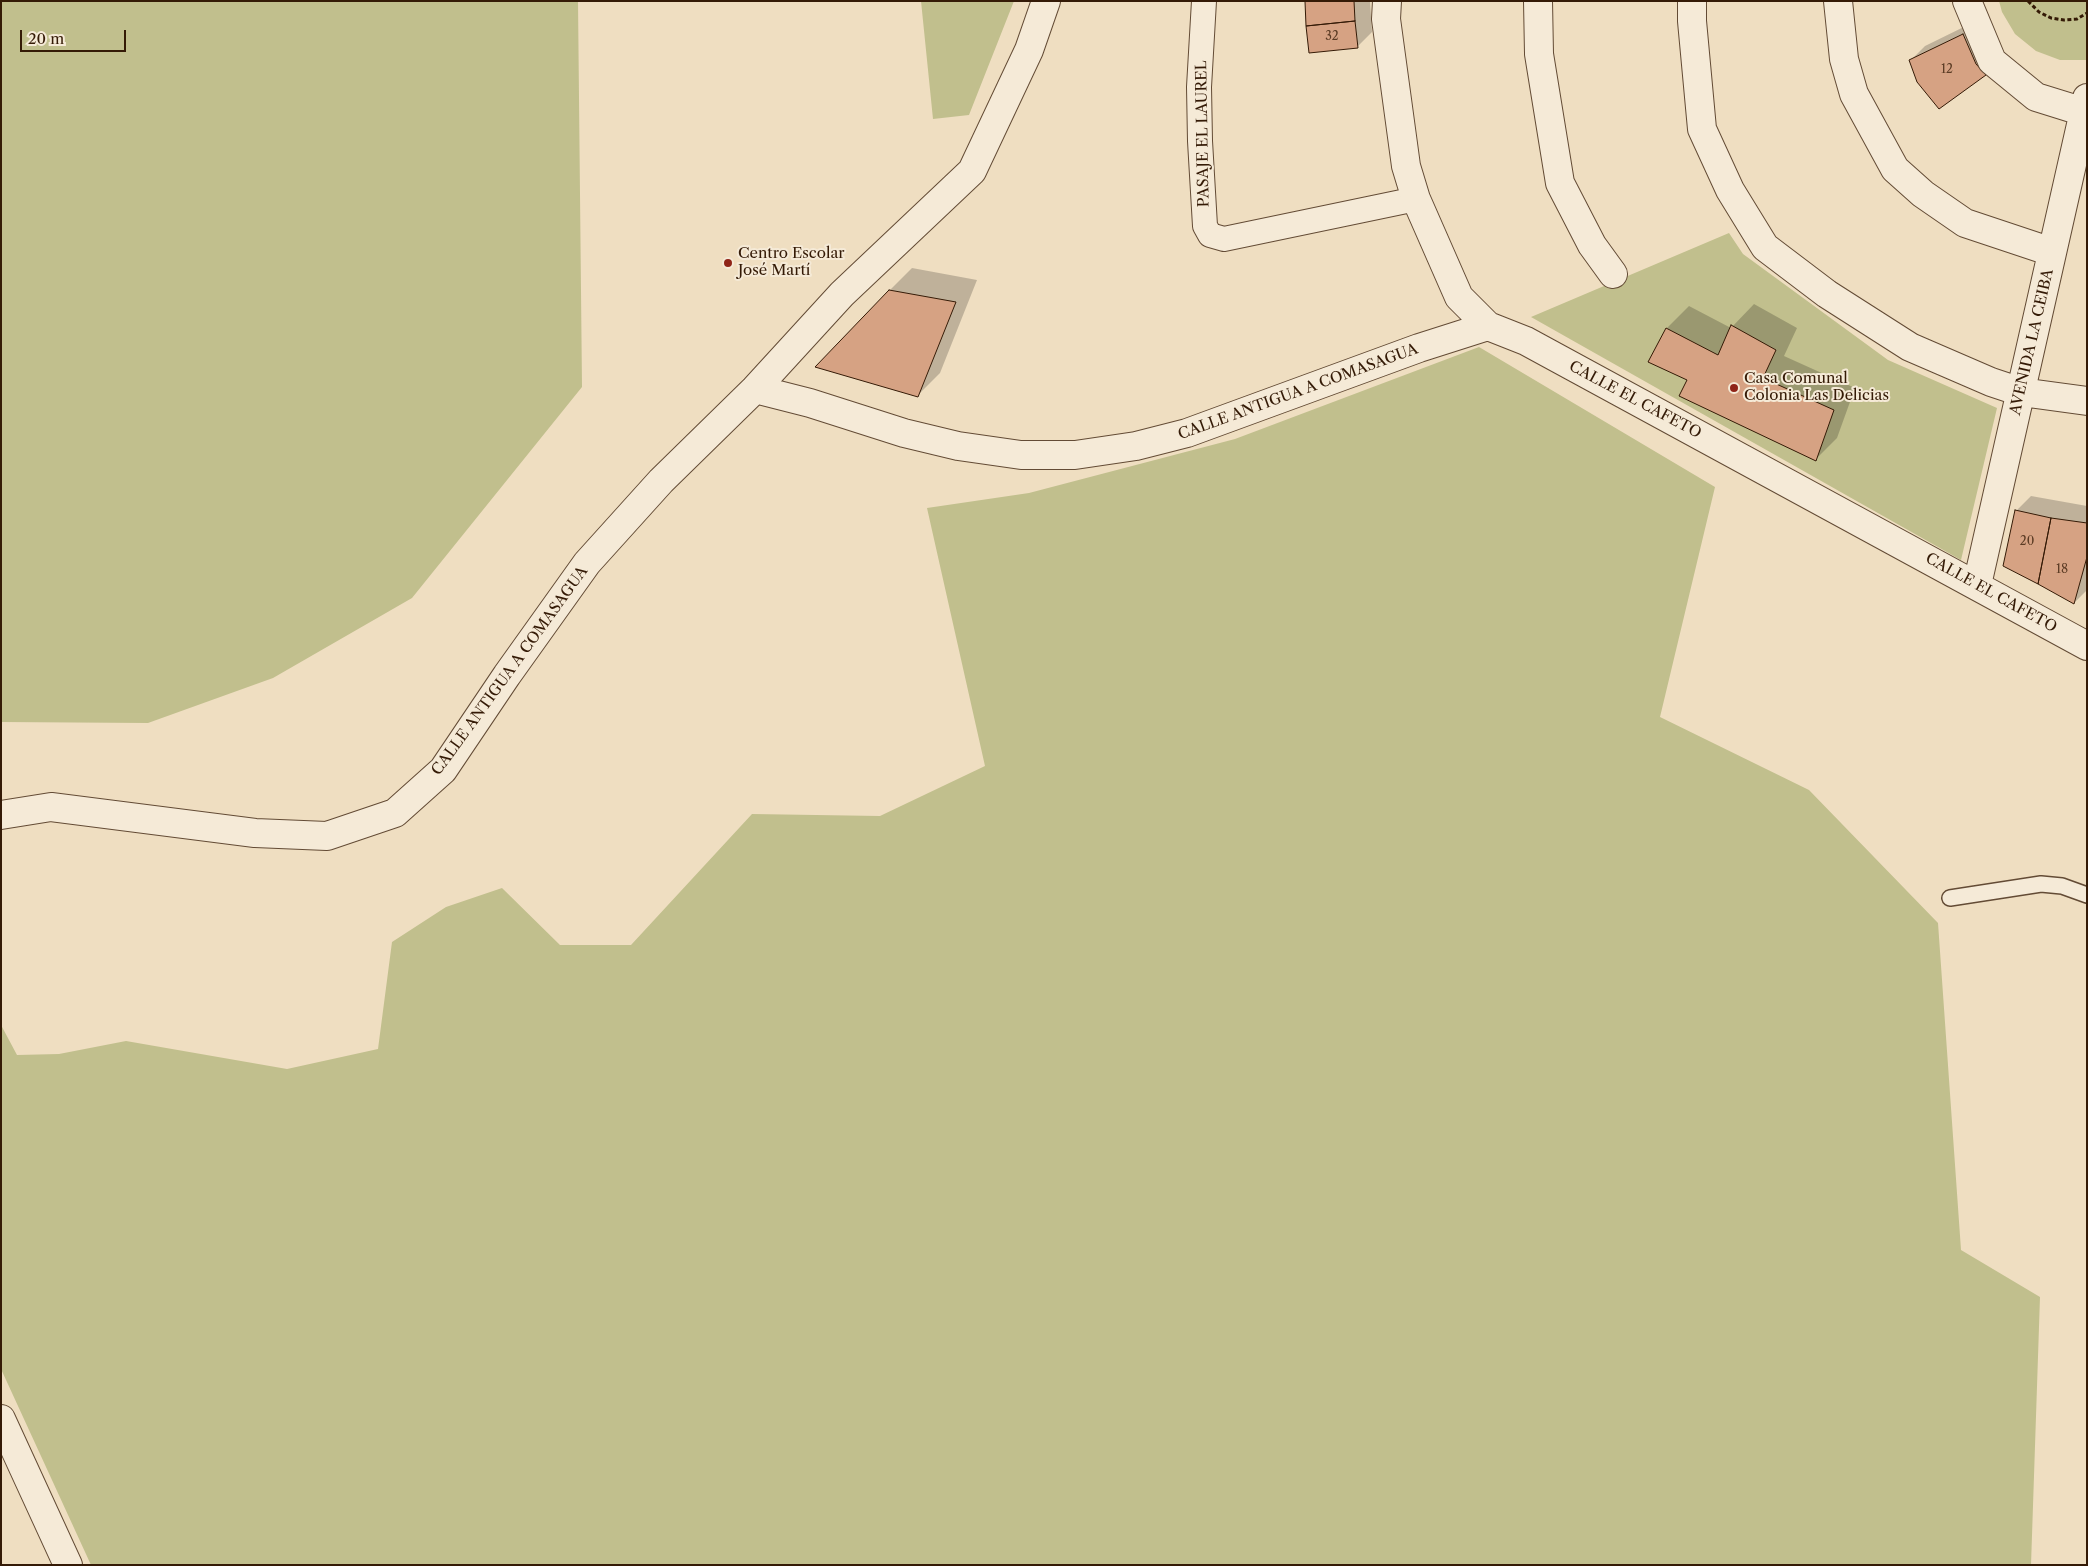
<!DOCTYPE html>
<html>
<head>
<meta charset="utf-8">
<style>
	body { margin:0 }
	#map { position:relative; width:2088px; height:1566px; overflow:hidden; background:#efdec1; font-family:"Libre Caslon Text",serif }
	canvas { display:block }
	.frame { position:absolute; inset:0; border:2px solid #341a06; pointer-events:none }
	.scale { position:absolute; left:20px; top:30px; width:106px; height:22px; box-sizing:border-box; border:2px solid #341a06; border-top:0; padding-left:6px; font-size:15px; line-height:18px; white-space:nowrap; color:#341a06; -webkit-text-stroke:4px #f5ead7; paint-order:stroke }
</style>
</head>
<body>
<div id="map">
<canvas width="2088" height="1566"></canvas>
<div class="frame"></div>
<div class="scale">20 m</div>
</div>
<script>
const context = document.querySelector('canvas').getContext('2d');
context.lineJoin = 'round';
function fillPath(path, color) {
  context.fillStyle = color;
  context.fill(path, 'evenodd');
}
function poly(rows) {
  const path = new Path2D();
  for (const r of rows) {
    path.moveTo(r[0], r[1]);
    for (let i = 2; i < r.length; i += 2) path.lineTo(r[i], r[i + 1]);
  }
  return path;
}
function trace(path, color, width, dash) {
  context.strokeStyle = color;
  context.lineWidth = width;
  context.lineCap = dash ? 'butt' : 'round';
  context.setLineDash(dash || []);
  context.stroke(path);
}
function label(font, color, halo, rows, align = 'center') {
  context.font = font + ' "Libre Caslon Text",serif';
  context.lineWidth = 4;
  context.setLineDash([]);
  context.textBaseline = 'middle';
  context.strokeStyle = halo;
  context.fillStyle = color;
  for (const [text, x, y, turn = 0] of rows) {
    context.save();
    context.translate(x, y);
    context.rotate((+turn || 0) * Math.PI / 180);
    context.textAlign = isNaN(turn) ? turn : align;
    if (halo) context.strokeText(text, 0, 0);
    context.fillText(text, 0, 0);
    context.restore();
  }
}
fillPath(poly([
	[1,1,578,1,582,387,412,598,273,678,148,723,1,722],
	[921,1,1014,1,969,115,933,119],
	[1999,1,2087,1,2087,60,2060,60,2036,51,2015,34,2002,12],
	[1729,233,1743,254,1888,360,1997,408,1961,560,1531,317],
	[1479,347,1715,487,1660,717,1809,790,1938,923,1961,1250,2040,1297,2031,1565,91,1565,1,1369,1,1025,17,1055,59,1054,126,1041,287,1069,378,1049,392,942,446,907,502,888,560,945,631,945,752,814,880,816,985,766,927,508,1029,493,1235,439]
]), '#c1bf8d');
fillPath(poly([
	[1307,1,1370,1,1372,32,1357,47],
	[1978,20,2000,60,1986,74,1910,61,1925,46],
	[912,268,977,280,940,373,918,395,890,290],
	[1754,304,1797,328,1784,356,1855,388,1837,438,1815,460,1667,328,1689,306,1731,328],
	[2031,496,2087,506,2087,590,2074,603,2016,511]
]), '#0003');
const building = poly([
	[1305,1,1354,1,1355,21,1306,26,1305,1],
	[1355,21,1358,48,1309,53,1306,26,1355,21],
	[1963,34,1976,64,1986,75,1939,109,1917,82,1909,60,1963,34],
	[889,290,956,302,918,397,815,367,889,290],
	[1731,325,1776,350,1763,378,1834,410,1816,461,1679,396,1687,380,1648,362,1666,328,1718,355,1731,325],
	[2015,510,2051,518,2038,584,2003,566,2015,510],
	[2051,518,2087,523,2087,557,2074,604,2038,584,2051,518]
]);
fillPath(building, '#d6a283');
trace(building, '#341a06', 1);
const service = poly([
	[1950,898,2041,884,2062,886,2087,895]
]);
const pedestrian = poly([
	[1204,1,1199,87,1200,141,1205,226,1210,235,1224,239,1416,199]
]);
const minor = poly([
	[1387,1,1386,19,1406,166,1416,199,1459,297,1488,326,1526,341,2087,646],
	[1538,1,1539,54,1560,183,1592,245,1613,274],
	[1692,1,1692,21,1702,129,1730,190,1765,247,1827,294,1910,347,1991,382,2021,392,2087,401],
	[1838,1,1844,59,1854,94,1895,169,1923,194,1965,223,2052,252],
	[1967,1,1992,61,2036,97,2084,112],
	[755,389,810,403,904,433,958,446,1021,455,1075,455,1136,446,1187,433,1419,348,1488,326],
	[1977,585,2087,98],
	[1,815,51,807,255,833,327,836,395,813,443,770,507,675,587,563,661,481,755,389,842,294,972,171,1029,50,1046,1],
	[1,1419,68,1565]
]);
trace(service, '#634b35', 18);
trace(pedestrian, '#634b35', 26);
trace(minor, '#634b35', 30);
trace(poly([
	[2028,1,2039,12,2051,18,2064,20,2077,19,2087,13]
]), '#341a06', 3, [4, 2.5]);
trace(service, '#f5ead7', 15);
trace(pedestrian, '#f5ead7', 24);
trace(minor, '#f5ead7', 28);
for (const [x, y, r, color] of [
	[728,263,5,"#8f2418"],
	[1734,388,5,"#8f2418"]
]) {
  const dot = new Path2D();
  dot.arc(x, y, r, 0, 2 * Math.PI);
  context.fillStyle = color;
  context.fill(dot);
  trace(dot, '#f5ead7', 2);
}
label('12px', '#5c3c25', null, [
	["32",1332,37],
	["12",1947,70],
	["20",2027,542],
	["18",2062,570]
]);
label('15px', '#341a06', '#f5ead7', [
	["PASAJE EL LAUREL",1203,134,-91],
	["AVENIDA LA CEIBA",2032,342,-77],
	["CALLE ANTIGUA A COMASAGUA",1298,392,-20],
	["CALLE EL CAFETO",1635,400,28],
	["CALLE EL CAFETO",1991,593,29],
	["CALLE ANTIGUA A COMASAGUA",510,671,-54]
]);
label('15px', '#341a06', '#f5ead7', [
	["Centro Escolar",738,254],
	["José Martí",738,271],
	["Casa Comunal",1744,379],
	["Colonia Las Delicias",1744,396]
], 'left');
</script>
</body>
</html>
